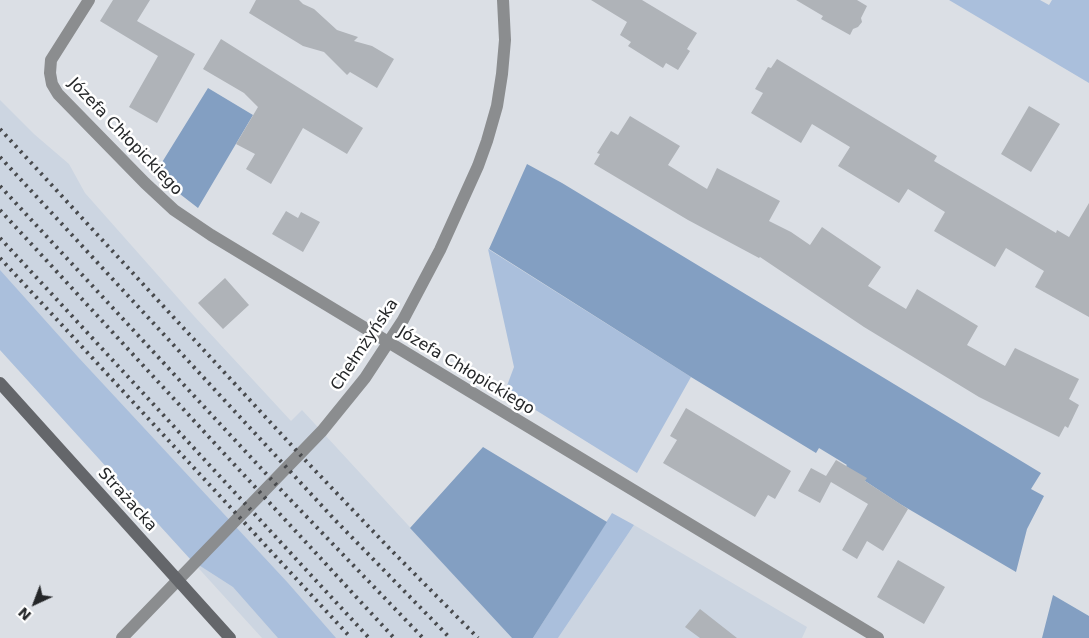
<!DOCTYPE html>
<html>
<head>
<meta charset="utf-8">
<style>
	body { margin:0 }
	#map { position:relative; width:1089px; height:638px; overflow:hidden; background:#dbdfe5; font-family:"DejaVu Sans",sans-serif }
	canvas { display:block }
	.north { position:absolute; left:10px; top:578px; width:50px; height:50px; -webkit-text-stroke:4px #fff; paint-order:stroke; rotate:223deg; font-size:14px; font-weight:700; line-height:20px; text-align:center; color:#242628 }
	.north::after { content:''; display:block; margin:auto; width:18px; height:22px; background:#242628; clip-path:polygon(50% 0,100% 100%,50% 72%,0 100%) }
</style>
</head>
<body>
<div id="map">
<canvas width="1089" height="638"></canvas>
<div class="north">N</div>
</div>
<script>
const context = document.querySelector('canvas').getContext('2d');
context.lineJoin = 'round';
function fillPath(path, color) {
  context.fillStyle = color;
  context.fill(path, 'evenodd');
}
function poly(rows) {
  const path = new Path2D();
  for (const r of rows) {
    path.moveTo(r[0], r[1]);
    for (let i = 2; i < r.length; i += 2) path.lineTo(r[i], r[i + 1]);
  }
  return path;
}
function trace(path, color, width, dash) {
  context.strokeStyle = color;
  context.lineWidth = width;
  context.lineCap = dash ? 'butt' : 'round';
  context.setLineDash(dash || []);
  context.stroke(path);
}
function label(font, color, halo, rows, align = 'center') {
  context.font = font + ' "DejaVu Sans",sans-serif';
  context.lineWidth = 5;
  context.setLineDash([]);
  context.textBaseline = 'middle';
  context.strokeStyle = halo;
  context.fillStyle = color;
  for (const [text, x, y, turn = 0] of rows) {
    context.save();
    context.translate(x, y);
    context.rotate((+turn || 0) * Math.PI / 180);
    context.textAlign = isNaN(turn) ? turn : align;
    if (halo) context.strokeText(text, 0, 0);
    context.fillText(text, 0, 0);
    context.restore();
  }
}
fillPath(poly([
	[0,100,34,134,69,164,85,193,194,316,291,421,302,410,512,638,262,638,0,350],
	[634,525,807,627,802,638,558,638]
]), '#ccd5e1');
fillPath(poly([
	[949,0,1040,0,1049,5,1052,0,1089,0,1089,83],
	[488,249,691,377,637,473,505,391,514,367],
	[0,270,78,357,288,583,336,638,278,638,233,587,191,560,0,350],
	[612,513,634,525,558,638,533,638]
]), '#aabfdc');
fillPath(poly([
	[208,88,253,115,198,208,167,184,156,172],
	[527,164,562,183,1041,473,1031,489,1044,496,1027,529,1016,572,900,504,865,481,846,466,847,465,819,448,816,453,691,377,489,249],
	[483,447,607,522,533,638,512,638,410,528],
	[1053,595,1089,616,1089,638,1042,638]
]), '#839fc2');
fillPath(poly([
	[113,0,150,0,137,21,195,54,157,123,129,107,158,56,100,21],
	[256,0,299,0,303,4,314,9,337,30,358,37,354,41,372,46,394,59,377,88,350,72,347,75,324,52,303,46,249,13],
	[591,0,642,0,697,33,687,49,690,51,678,70,666,63,663,68,628,46,631,42,620,35,627,22],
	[796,0,857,0,867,6,861,18,862,22,858,27,853,29,850,35,821,19,823,16],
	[221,39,363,128,347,154,303,128,271,184,246,169,255,154,236,144,258,107,244,93,203,69],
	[777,59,937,156,934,161,1056,233,1057,230,1069,237,1089,203,1089,317,1035,287,1044,271,1006,248,995,267,934,231,945,212,908,189,899,203,838,166,850,147,812,124,801,143,751,113,763,93,755,89,768,67,771,68],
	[1029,106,1060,124,1031,172,1001,154],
	[630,116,680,146,668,165,707,189,717,168,780,201,769,221,791,232,810,245,822,227,881,267,868,286,906,309,917,289,978,326,967,345,1005,366,1015,348,1079,379,1069,399,1079,405,1068,428,1065,426,1059,437,979,397,864,327,760,257,759,258,688,220,594,164,600,154,597,153,611,131,618,135],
	[286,211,298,218,301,212,320,222,303,252,272,234],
	[225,278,249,305,223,329,198,303],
	[686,408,791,471,775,499,768,495,755,517,663,463,677,440,670,436],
	[836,460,867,478,865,481,908,509,883,551,867,541,857,559,842,550,868,504,831,482,820,503,798,491,811,468,826,476],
	[898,560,945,587,924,624,877,597],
	[700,609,737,638,700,638,685,627]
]), '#afb3b8');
trace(poly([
	[89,0,51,60,50,73,52,84,58,94,145,183,174,210,211,235,878,638]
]), '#8b8d8f', 12);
trace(poly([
	[122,638,322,431,365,378,403,320,440,250,478,166,487,141,497,106,502,74,505,40,503,0]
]), '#8b8d8f', 12);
trace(poly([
	[0,383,230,638]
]), '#64666a', 12);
trace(poly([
	[0,129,306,461,390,549,478,638],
	[0,157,335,520,450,638],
	[0,186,282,491,423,638],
	[0,210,394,638],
	[0,238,369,638],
	[0,258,351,638]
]), '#484a4d', 4, [2.5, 5]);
label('16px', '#242628', '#fff', [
	["Józefa Chłopickiego",125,137,46],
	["Chełmżyńska",365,345,-56],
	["Józefa Chłopickiego",466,371,31],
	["Strażacka",127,500,48]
]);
</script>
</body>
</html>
